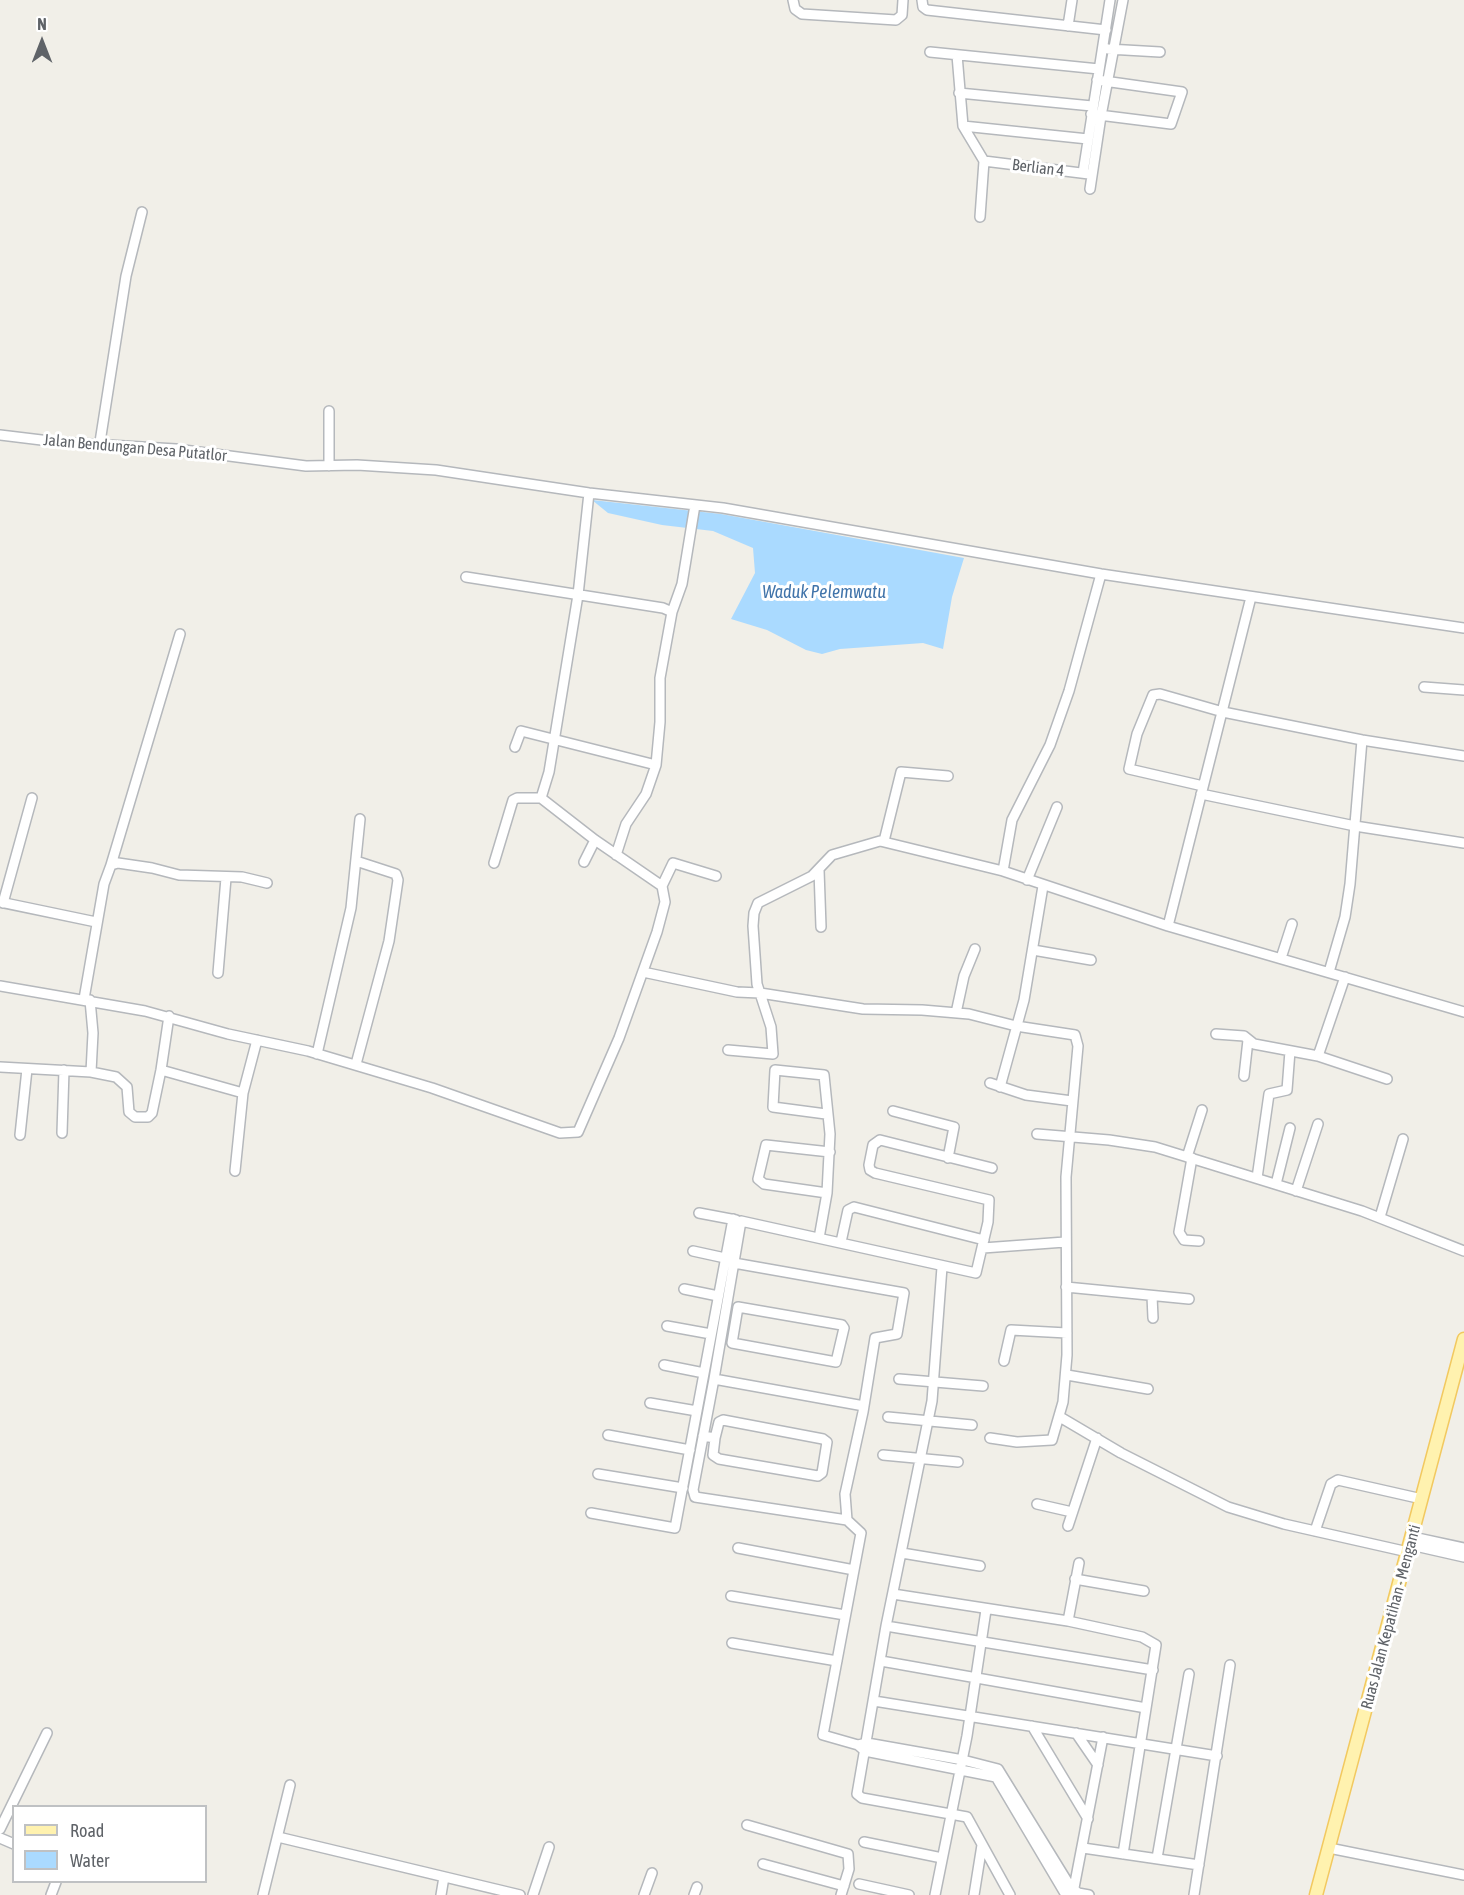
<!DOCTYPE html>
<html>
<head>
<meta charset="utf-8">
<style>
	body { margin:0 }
	#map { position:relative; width:1464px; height:1895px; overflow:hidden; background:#f1efe8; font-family:"Asap Condensed",sans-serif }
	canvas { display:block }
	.legend { position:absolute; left:12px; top:1805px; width:195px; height:78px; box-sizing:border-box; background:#fff; border:2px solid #bfc1c3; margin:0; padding:8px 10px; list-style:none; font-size:18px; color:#5f6368 }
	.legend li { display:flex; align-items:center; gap:12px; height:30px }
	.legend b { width:30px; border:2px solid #bfc1c3 }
	.north { position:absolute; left:12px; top:12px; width:60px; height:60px; -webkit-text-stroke:4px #fff; paint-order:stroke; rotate:0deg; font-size:16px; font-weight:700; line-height:24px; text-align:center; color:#5f6368 }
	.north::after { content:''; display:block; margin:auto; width:21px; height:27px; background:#5f6368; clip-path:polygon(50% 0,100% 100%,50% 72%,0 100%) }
</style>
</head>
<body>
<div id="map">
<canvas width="1464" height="1895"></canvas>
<ul class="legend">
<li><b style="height:8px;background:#fff2af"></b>Road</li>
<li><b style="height:16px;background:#aadaff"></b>Water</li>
</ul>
<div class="north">N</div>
</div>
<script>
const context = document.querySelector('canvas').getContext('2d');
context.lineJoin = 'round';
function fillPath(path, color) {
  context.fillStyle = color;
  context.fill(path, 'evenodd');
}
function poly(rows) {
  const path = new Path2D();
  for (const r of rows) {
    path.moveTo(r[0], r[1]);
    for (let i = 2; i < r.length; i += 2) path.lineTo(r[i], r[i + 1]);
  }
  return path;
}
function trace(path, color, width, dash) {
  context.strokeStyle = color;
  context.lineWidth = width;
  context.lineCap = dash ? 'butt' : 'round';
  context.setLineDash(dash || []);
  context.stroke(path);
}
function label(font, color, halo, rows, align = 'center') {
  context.font = font + ' "Asap Condensed",sans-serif';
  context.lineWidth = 6;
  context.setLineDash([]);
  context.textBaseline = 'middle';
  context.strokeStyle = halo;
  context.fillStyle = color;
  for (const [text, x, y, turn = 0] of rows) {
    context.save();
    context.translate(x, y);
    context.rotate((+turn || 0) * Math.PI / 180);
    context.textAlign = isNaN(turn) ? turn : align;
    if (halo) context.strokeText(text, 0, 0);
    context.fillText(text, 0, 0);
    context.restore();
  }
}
fillPath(poly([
	[592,500,721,514,964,558,952,597,943,649,923,643,840,649,822,654,806,650,767,630,731,619,755,573,753,548,713,531,662,525,608,513]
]), '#aadaff');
const minor = poly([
	[793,0,795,9,802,14,896,20,902,15,903,0],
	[922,0,923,7,927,10,1106,30],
	[1068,26,1072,0],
	[1108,49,1160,52],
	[930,52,1099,69],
	[957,55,963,126,984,161,980,217],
	[959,93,1092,106],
	[1091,114,1171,124,1182,92,1097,80],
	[963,126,1088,139],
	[984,161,1089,174],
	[1083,173,1110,0],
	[1090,189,1101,116,1123,0],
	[329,411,329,466],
	[0,435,58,442,176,449,306,466,357,465,436,470,589,493,723,508,1101,574,1464,628],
	[100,442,126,276,142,212],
	[466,577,663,608,672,612,660,678,660,722,656,765,646,794,626,824,616,855],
	[672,612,682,584,695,505],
	[1424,687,1464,690],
	[515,747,521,731,656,765],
	[1203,786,1129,769,1137,734,1153,695,1160,694,1223,712,1362,740,1464,756],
	[1201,794,1355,826,1464,843],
	[884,841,901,772,948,776],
	[584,862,595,840],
	[494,863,513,800,517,798,541,798],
	[111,865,180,634],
	[819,870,821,927],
	[1003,871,1012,820,1050,745,1069,691,1101,574],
	[1027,880,1057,807],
	[662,886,673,863,716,876],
	[0,902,96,922],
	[3,903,32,798],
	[1168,926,1251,597],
	[1033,950,1091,960],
	[1281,958,1292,924],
	[643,972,737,992,760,993,863,1009,922,1010,969,1014,1016,1026,1075,1035,1078,1046,1066,1177,1067,1355,1063,1402,1052,1440,1017,1442,990,1438],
	[1329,972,1345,917,1350,884,1362,740],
	[218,973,226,878],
	[0,986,145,1011,228,1034,308,1051,432,1088,560,1133,578,1132,619,1038,657,932,665,902,662,886,595,840,541,798,549,772,578,595,589,493],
	[84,999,104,884,111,865,118,863,152,868,179,875,242,877,267,883],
	[90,1000,93,1033,91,1072],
	[956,1013,964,976,975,949],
	[1216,1034,1244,1036,1254,1044,1318,1056,1387,1079],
	[728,1050,773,1054,771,1027,757,984,753,926,754,913,758,903,812,876,832,855,880,841,1003,871,1168,926,1464,1012],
	[317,1054,351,908,360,819],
	[1318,1056,1345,977],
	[356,1064,389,941,398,880,396,874,356,861],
	[0,1067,91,1072,116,1077,127,1087,129,1112,135,1117,148,1117,152,1113,161,1070,169,1016],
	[161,1070,243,1093],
	[1244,1076,1248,1040],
	[990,1083,1026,1095,1072,1101],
	[1000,1087,1024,1000,1043,886],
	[893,1111,954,1127,948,1158],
	[826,1114,773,1107,775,1070,824,1075,830,1134,827,1193],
	[62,1133,64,1070],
	[1037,1134,1109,1140,1155,1147,1362,1211,1464,1251],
	[20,1135,27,1069],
	[1187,1157,1202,1110],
	[1192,1158,1179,1232,1184,1240,1199,1241],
	[235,1171,243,1093,257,1040],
	[1257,1178,1269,1094,1287,1090,1290,1051],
	[1276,1184,1290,1128],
	[1296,1191,1318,1124],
	[699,1213,736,1220],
	[1380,1217,1403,1139],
	[819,1238,827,1193,764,1184,758,1179,766,1145,830,1152],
	[841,1242,848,1210,854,1207,984,1240],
	[983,1248,1065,1242],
	[693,1251,725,1258],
	[734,1263,904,1293,897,1334,875,1338,863,1412,845,1494,847,1520,861,1533,823,1735,858,1745],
	[942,1267,932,1401,886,1626,857,1794,862,1798,967,1817,1010,1895],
	[1066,1287,1189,1299],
	[684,1289,718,1296],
	[1152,1296,1153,1318],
	[738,1307,842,1325,844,1328,836,1362,732,1343,738,1307],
	[667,1326,711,1334],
	[1004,1361,1011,1330,1067,1333],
	[664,1365,704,1373],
	[1067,1375,1148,1389],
	[714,1379,693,1490,695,1497,847,1520],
	[899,1379,983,1386],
	[650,1403,697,1411],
	[864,1406,714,1379,741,1221,976,1273,988,1222,989,1200,875,1173,870,1170,869,1165,873,1145,880,1140,992,1168],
	[888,1417,972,1425],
	[1060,1417,1121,1453,1228,1507,1284,1524,1408,1552],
	[608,1435,690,1450],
	[703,1436,715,1438,719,1422,723,1420,823,1439,827,1442,822,1473,818,1476,719,1459,713,1455,715,1438],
	[883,1455,958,1462],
	[598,1474,683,1488],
	[1037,1504,1072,1512],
	[591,1513,675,1528,733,1219],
	[1068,1526,1097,1438],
	[1315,1531,1331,1484,1338,1480,1422,1499],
	[1413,1537,1464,1548],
	[1411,1545,1464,1557],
	[738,1548,854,1570],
	[902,1553,980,1566],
	[1075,1579,1144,1591],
	[893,1594,1068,1621,1142,1637,1156,1645,1123,1854],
	[731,1596,845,1615],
	[1068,1621,1079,1563],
	[886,1626,1153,1670],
	[732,1643,837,1661],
	[881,1661,1146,1708],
	[874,1701,1217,1756],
	[1032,1726,1088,1819],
	[1076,1733,1098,1765],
	[747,1825,848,1854,849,1869,841,1895],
	[0,1829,47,1733],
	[278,1837,520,1895],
	[0,1838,14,1844],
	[864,1842,942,1858],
	[1083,1848,1199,1865],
	[1329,1848,1464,1875],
	[1157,1858,1189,1674],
	[763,1864,844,1886],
	[859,1884,909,1895],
	[1073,1893,1103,1737],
	[51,1895,56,1882],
	[263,1895,290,1785],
	[441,1895,444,1877],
	[533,1895,549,1847],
	[644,1895,652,1873],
	[694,1895,697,1887],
	[935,1895,967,1736,986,1610],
	[974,1895,982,1845],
	[1066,1895,996,1777,865,1751,858,1745,867,1743,963,1760,998,1769,1070,1886,1078,1893,1089,1895],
	[1194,1895,1230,1665]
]);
const major = poly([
	[1316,1895,1464,1339]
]);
trace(minor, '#b5b8bc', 12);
trace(major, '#f2c960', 15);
trace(minor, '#fff', 9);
trace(major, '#fff2af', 12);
label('16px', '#5f6368', '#fff', [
	["Berlian 4",1038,168,7],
	["Jalan Bendungan Desa Putatlor",135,448,5],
	["Ruas Jalan Kepatihan - Menganti",1391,1617,-75]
]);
label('italic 18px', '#4174aa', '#fff', [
	["Waduk Pelemwatu",824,592]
]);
</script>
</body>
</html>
